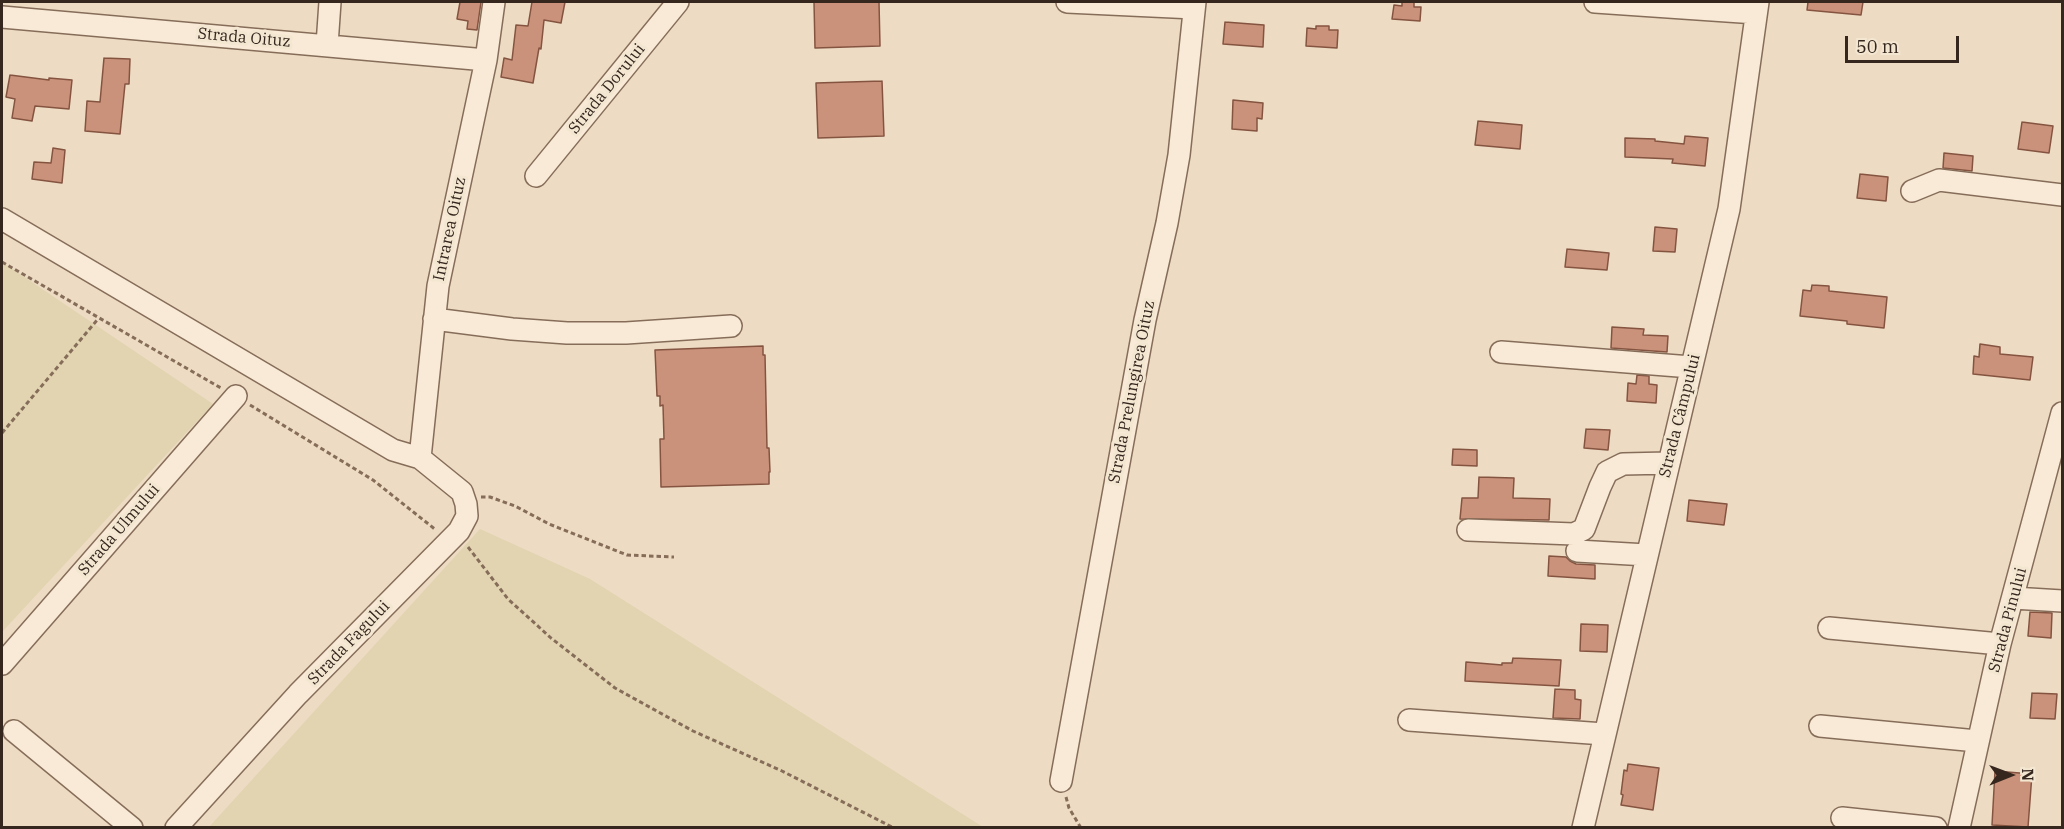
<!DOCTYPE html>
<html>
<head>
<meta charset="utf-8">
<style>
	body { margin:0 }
	#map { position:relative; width:2064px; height:829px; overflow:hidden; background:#eddbc3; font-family:"IBM Plex Serif",serif }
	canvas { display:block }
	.frame { position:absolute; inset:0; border:3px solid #36271e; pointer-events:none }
	.north { position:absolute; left:1980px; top:745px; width:60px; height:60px; -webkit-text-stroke:4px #f4e7d2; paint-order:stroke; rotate:89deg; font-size:16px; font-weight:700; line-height:24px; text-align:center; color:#36271e }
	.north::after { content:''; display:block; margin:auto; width:21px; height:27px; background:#36271e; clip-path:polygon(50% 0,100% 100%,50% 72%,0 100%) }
	.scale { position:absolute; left:1845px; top:36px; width:114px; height:27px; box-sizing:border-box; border:3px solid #36271e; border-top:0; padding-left:8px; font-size:18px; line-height:21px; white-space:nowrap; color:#36271e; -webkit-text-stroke:4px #f4e7d2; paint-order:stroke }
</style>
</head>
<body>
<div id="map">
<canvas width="2064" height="829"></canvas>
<div class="frame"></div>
<div class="north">N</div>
<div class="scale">50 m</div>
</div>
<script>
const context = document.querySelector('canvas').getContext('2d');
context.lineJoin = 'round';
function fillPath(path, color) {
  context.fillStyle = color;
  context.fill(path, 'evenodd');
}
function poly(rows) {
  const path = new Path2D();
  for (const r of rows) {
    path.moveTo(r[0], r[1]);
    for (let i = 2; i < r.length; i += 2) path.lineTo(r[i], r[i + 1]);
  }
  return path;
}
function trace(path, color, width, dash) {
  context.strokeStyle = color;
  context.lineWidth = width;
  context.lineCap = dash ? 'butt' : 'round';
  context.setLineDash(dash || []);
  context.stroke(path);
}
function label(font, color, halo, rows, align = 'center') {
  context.font = font + ' "IBM Plex Serif",serif';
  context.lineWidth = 6;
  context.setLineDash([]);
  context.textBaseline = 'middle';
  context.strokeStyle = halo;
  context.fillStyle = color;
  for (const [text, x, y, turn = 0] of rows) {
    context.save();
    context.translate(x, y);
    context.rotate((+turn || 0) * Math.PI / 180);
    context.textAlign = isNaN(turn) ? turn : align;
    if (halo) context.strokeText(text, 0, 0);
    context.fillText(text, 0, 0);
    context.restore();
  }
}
fillPath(poly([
	[2,262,213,404,2,632],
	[480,529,590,579,983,827,209,827]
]), '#e2d4b0');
const building = poly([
	[460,2,481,2,477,30,467,29,468,21,457,19,460,2],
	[532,2,565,2,561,23,544,20,541,49,539,48,533,83,501,77,504,58,512,60,516,25,528,26,532,2],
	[814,2,879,2,880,46,815,48,814,2],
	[1402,2,1414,2,1414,7,1421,7,1420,21,1392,19,1394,5,1402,6,1402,2],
	[1808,2,1863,2,1861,15,1807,10,1808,2],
	[1225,22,1264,25,1263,47,1223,44,1225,22],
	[1316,26,1329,26,1329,30,1338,30,1337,48,1306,46,1307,28,1316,29,1316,26],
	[104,58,130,59,129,84,125,84,120,134,85,131,87,101,100,102,104,58],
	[10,75,49,80,49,78,72,80,69,109,35,106,32,121,12,118,15,99,6,97,10,75],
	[882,81,884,136,818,138,816,83,882,81],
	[1233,100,1263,103,1262,119,1257,118,1257,131,1232,129,1233,100],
	[1478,121,1522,125,1520,149,1475,145,1478,121],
	[2022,122,2053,126,2049,153,2018,149,2022,122],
	[1685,136,1708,138,1705,166,1672,163,1673,159,1625,157,1625,138,1655,139,1655,141,1684,144,1685,136],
	[53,148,65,150,62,183,32,179,34,162,51,163,53,148],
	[1944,153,1973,156,1972,171,1943,168,1944,153],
	[1860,174,1888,177,1886,201,1857,198,1860,174],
	[1655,227,1677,229,1675,252,1653,251,1655,227],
	[1567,249,1609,253,1607,270,1565,267,1567,249],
	[1812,285,1829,286,1829,291,1887,297,1884,328,1847,324,1847,321,1800,316,1803,290,1811,291,1812,285],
	[1612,327,1644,329,1643,335,1668,336,1667,352,1611,348,1612,327],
	[1980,344,2000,347,2000,354,2033,357,2030,380,1973,374,1974,356,1979,357,1980,344],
	[763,346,763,355,765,355,767,448,769,448,770,472,769,472,769,484,661,487,660,439,664,439,663,405,660,406,660,396,657,396,655,350,763,346],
	[1637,375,1649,376,1649,384,1657,385,1656,403,1627,401,1628,383,1636,384,1637,375],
	[1586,429,1610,430,1608,450,1584,448,1586,429],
	[1453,449,1477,450,1477,466,1452,465,1453,449],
	[1479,477,1514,478,1513,498,1550,499,1549,520,1460,519,1462,498,1478,498,1479,477],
	[1689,500,1727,504,1724,525,1687,521,1689,500],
	[1549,556,1566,557,1570,561,1576,564,1595,565,1595,579,1548,576,1549,556],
	[2030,612,2052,613,2051,638,2028,636,2030,612],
	[1581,624,1608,625,1607,652,1580,651,1581,624],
	[1513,658,1561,660,1559,686,1465,681,1466,662,1502,665,1502,663,1512,663,1513,658],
	[1555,689,1575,690,1575,699,1581,700,1580,719,1553,718,1555,689],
	[2032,693,2057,694,2055,719,2030,718,2032,693],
	[1628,764,1659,768,1653,810,1621,805,1623,795,1621,794,1624,770,1627,771,1628,764],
	[1995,771,2032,774,2028,827,1992,825,1995,771]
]);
fillPath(building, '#ca927a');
trace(building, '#855441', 1.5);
const minor = poly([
	[1067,2,1194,8],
	[1595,2,1756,13],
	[2,17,486,60],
	[327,45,330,2],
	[536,176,678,2],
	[1912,191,1939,180,2062,195],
	[2,219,393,450,420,458,462,492,466,504,467,516,459,531,298,694,176,828],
	[434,319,512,329,567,333,626,333,731,326],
	[1501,352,1691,367],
	[420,458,438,286,486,60,494,2],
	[1468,530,1574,534,1584,529,1600,487,1607,472,1623,464,1668,463],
	[1577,551,1647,555],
	[2013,598,2062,601],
	[1829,628,2000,644],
	[2,664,236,396],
	[1409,720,1604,734],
	[1820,726,1977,741],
	[14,731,132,828],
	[1061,781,1145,320,1167,223,1179,155,1195,2],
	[1842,818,1936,828],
	[1583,828,1729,209,1758,2],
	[1959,828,2000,644,2062,413]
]);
trace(minor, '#866d5a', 24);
trace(poly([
	[2,262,221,388],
	[250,405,373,480,436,530],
	[2,433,98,319],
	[481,497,490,497,515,506,549,524,627,555,674,557],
	[468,547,508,599,551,638,615,688,693,731,782,771,894,828],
	[1066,797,1069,808,1081,828]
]), '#866d5a', 3, [4.5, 3]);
trace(minor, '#f8ead6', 21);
label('16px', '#36271e', '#f4e7d2', [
	["Strada Oituz",244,38,5],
	["Strada Dorului",607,89,-51],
	["Intrarea Oituz",450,229,-78],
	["Strada Prelungirea Oituz",1132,392,-79],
	["Strada Câmpului",1680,416,-76],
	["Strada Ulmului",119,530,-49],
	["Strada Pinului",2008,620,-75],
	["Strada Fagului",349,643,-46]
]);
</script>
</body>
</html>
